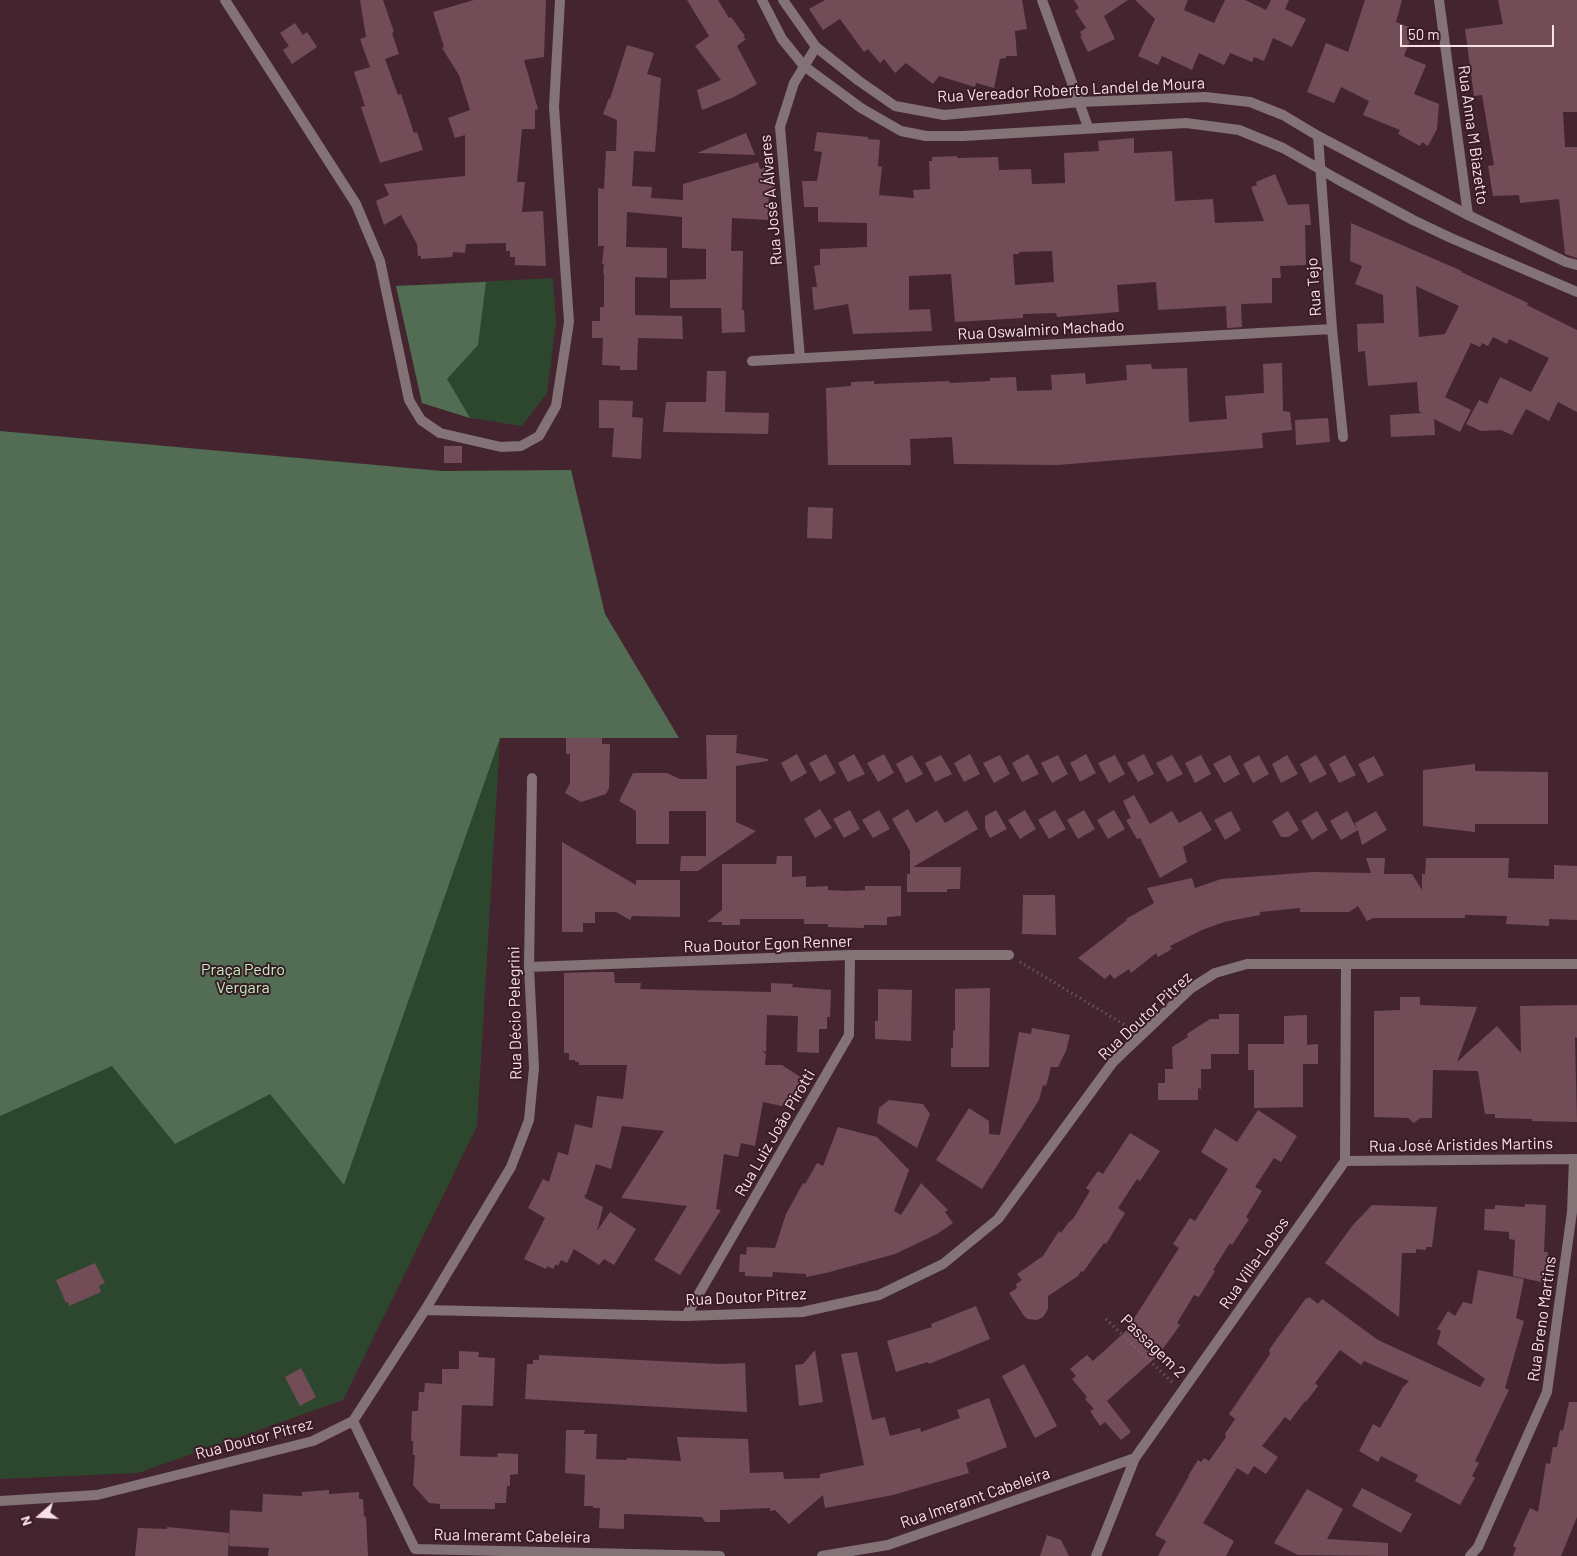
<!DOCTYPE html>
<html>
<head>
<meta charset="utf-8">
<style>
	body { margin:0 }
	#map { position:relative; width:1577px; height:1556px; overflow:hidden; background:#44252f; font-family:Barlow,sans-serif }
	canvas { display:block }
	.north { position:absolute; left:15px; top:1491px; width:50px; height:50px; -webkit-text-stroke:4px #391b25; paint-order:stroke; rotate:251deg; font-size:14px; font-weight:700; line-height:20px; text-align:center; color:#f8e2e8 }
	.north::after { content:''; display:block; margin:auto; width:18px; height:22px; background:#f8e2e8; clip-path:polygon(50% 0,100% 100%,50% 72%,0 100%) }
	.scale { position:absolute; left:1400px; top:25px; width:154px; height:22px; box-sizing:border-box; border:2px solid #f8e2e8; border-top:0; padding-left:6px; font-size:15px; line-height:18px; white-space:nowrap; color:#f8e2e8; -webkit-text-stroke:4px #391b25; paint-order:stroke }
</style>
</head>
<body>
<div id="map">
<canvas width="1577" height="1556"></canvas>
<div class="north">N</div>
<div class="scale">50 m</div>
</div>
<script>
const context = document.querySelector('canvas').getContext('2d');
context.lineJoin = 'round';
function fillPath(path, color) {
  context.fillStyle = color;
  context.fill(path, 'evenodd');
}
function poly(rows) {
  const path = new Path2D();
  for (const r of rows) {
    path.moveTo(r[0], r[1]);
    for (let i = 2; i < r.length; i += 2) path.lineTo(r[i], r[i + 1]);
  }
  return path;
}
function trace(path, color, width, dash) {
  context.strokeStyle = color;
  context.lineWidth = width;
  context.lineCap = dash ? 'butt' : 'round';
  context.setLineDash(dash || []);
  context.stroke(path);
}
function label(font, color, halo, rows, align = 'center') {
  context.font = font + ' Barlow,sans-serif';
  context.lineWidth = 4;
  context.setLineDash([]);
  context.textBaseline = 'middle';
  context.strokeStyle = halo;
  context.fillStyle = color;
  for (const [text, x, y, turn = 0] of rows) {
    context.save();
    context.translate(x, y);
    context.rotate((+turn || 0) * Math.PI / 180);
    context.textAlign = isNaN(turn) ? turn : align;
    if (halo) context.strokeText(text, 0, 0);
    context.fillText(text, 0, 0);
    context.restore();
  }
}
fillPath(poly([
	[553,278,556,323,547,393,522,426,470,418,422,403,396,286],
	[0,733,500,738,477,1126,343,1400,138,1473,0,1479]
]), '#2d472f');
fillPath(poly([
	[486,282,478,345,447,379,470,418,422,403,396,286],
	[0,431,442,471,571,470,605,614,679,738,500,738,344,1185,270,1094,175,1144,112,1066,0,1116]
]), '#526d53');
fillPath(poly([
	[360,0,383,0,394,32,392,33,399,54,385,59,398,95,401,94,414,133,417,132,423,150,380,163,361,107,365,106,354,72,370,67,360,39,366,37],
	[474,0,546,0,544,57,524,60,538,109,535,110,535,129,522,129,517,182,525,182,522,212,543,211,546,266,515,265,515,257,510,257,510,251,506,251,506,243,466,244,465,253,453,252,452,257,421,259,421,256,418,256,417,244,401,215,384,225,376,201,389,195,384,184,465,176,465,135,455,138,448,118,470,110,459,75,442,48,444,47,433,12],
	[687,0,718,0,729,18,731,17,745,36,743,37,746,39,737,46,757,84,734,97,702,110,697,90,721,80,695,46,709,36],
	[825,0,1022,0,1027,29,1015,31,1017,56,1006,56,1006,58,1000,59,994,88,976,83,975,87,939,76,933,84,906,63,895,73,884,59,880,63,868,49,864,52,840,19,823,30,809,9],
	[1074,0,1128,0,1104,16,1115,39,1088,52,1080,36,1082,36,1080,32,1086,28,1075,11,1079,8],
	[1135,0,1188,0,1184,10,1214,23,1225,0,1245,0,1266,10,1271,0,1289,0,1285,9,1306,19,1292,47,1273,38,1264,61,1254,57,1252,62,1230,53,1224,65,1199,53,1192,70,1162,56,1158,65,1138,56,1155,19],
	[1365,0,1402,0,1396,22,1409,27,1407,30,1413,33,1404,56,1426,65,1414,94,1439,104,1437,129,1428,146,1422,142,1420,146,1398,134,1400,130,1363,115,1369,101,1341,87,1334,103,1307,92,1326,43,1348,52],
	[1498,0,1577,0,1577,112,1563,112,1565,147,1577,147,1577,258,1565,254,1559,199,1520,203,1519,195,1493,196,1488,166,1494,165,1482,95,1474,96,1465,29,1503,24],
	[295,23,303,35,307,32,317,47,292,64,283,50,289,46,280,33],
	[627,45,654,53,647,74,661,78,655,152,634,151,632,186,652,187,651,198,683,200,683,184,758,162,760,169,769,167,775,188,769,190,768,220,732,218,731,251,743,251,742,310,744,310,745,332,722,333,721,308,670,308,670,280,706,279,706,249,682,248,682,217,627,212,626,247,667,248,667,278,635,277,635,315,682,316,683,339,638,338,637,370,620,370,620,366,602,365,603,338,592,338,592,321,600,321,600,307,604,307,604,273,603,273,604,264,602,264,604,246,598,246,598,188,604,189,606,151,616,151,617,120,603,114,609,98,610,99],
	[817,132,868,137,868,139,880,140,878,166,882,167,879,195,914,198,913,190,930,189,929,161,932,161,932,157,957,156,957,158,998,157,999,170,1031,169,1032,184,1065,183,1064,153,1099,151,1098,141,1134,138,1134,153,1172,151,1175,201,1213,199,1215,223,1264,221,1251,187,1257,185,1256,182,1275,174,1288,205,1309,204,1311,225,1305,225,1306,265,1280,266,1281,278,1272,278,1272,303,1241,304,1242,327,1227,328,1226,306,1158,310,1156,282,1117,285,1119,312,1057,317,1056,313,1023,314,1023,318,955,322,951,274,909,276,909,310,930,309,932,331,853,334,848,304,814,310,812,287,817,287,814,266,820,265,820,249,867,247,867,223,818,222,818,207,804,207,802,181,817,181,822,152,814,151],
	[1052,251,1054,282,1015,285,1013,254,1019,254,1019,252],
	[746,133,755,155,697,153],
	[1351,223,1462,271,1461,272,1528,303,1527,305,1577,330,1577,412,1558,402,1549,421,1526,409,1512,435,1501,430,1481,431,1466,424,1479,400,1487,404,1500,377,1531,392,1549,358,1509,339,1507,344,1493,337,1488,346,1482,343,1480,347,1471,343,1445,397,1471,410,1460,432,1434,419,1435,435,1391,437,1390,415,1422,413,1419,411,1417,382,1368,386,1365,351,1358,352,1357,324,1384,323,1383,295,1355,284,1362,266,1350,261],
	[1416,286,1459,306,1445,334,1419,337],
	[1282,363,1283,411,1290,412,1292,430,1262,433,1263,448,1058,465,954,464,952,437,910,439,911,465,828,465,826,388,851,386,851,382,874,381,874,384,949,381,950,383,990,381,990,378,1016,377,1017,391,1052,390,1051,375,1085,373,1086,384,1127,380,1126,365,1151,364,1152,369,1187,368,1189,422,1227,419,1225,396,1264,393,1263,364],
	[707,371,726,371,725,412,769,413,768,434,663,432,666,402,706,402],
	[599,400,633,401,632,417,643,418,641,459,612,457,614,428,599,428],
	[1328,418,1330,442,1296,445,1295,420],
	[444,446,462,446,462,463,444,463],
	[808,507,833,508,832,539,807,538],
	[706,735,737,735,736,753,768,759,768,761,736,766,736,822,756,831,698,871,680,871,681,856,706,856,706,811,669,811,669,844,636,844,636,811,619,801,633,773,667,773,680,779,707,779],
	[566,738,602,738,602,744,610,744,609,788,606,794,581,802,565,793,570,783,570,754,566,754],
	[797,754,807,773,791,782,781,763],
	[826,754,836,773,820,782,809,763],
	[854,754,865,774,848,782,838,763],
	[884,754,894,773,878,782,867,763],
	[970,754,980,774,964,782,954,763],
	[1028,754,1039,774,1022,782,1012,763],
	[1086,754,1096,773,1080,782,1070,763],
	[1144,754,1154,774,1138,782,1127,763],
	[912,755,923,774,906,783,896,764],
	[941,755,952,774,935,782,925,763],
	[1000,755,1010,774,994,783,983,763],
	[1058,755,1068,774,1052,783,1041,763],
	[1115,755,1125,774,1109,783,1098,763],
	[1172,755,1183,774,1167,782,1156,763],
	[1201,755,1211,774,1195,783,1185,763],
	[1230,755,1240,774,1224,783,1213,764],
	[1259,755,1269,774,1253,783,1243,764],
	[1287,755,1298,774,1281,783,1272,764],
	[1316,755,1327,774,1310,783,1300,764],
	[1345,755,1356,775,1339,783,1329,764],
	[1374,756,1384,775,1368,783,1358,764],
	[1475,764,1475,771,1548,772,1548,824,1475,824,1475,832,1423,826,1423,770],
	[1134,795,1150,824,1172,811,1179,823,1201,811,1212,830,1183,847,1187,862,1160,878,1140,838,1137,839,1126,820,1131,818,1123,801],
	[820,809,832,828,815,838,804,819],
	[908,809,916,823,937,810,945,823,967,810,978,829,913,867,961,867,960,889,947,889,947,892,907,892,907,874,910,874,910,851,892,819],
	[850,810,860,829,844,838,833,819],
	[879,810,890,829,873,838,862,820],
	[996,810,1007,829,990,838,985,828,985,816],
	[1025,810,1036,829,1020,839,1008,820],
	[1055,810,1066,829,1049,839,1038,820],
	[1084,810,1095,829,1078,839,1067,820],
	[1114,810,1125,829,1108,839,1097,820],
	[1231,811,1241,830,1225,840,1214,820],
	[1288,811,1299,830,1288,837,1281,837,1272,821],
	[1317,811,1328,830,1312,840,1301,821],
	[1347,811,1357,829,1355,823,1376,811,1387,830,1362,845,1358,830,1341,840,1330,821],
	[562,842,636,885,636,880,680,880,680,917,632,916,630,920,616,912,595,912,595,923,583,923,583,932,562,932],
	[777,856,792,856,792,877,806,876,806,887,828,886,828,890,847,891,865,890,865,886,901,886,901,916,887,917,887,925,864,925,864,928,828,927,828,924,804,924,804,919,740,919,740,925,722,925,722,922,707,922,722,910,722,864,776,864],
	[1366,858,1385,858,1384,874,1412,874,1422,890,1422,874,1425,874,1426,858,1509,858,1508,878,1554,879,1554,865,1577,866,1577,920,1549,919,1549,926,1506,924,1507,916,1465,915,1465,918,1373,918,1367,921,1358,906,1349,912,1300,912,1300,908,1260,912,1260,915,1224,922,1202,930,1170,946,1172,949,1158,957,1156,953,1131,973,1129,969,1114,979,1110,974,1105,979,1078,958,1127,920,1126,919,1154,903,1147,888,1192,878,1195,888,1221,879,1313,872,1371,873],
	[1023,895,1055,895,1056,935,1022,934],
	[593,972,614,972,615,983,641,983,640,989,771,992,771,983,793,984,792,987,831,990,830,1017,827,1017,827,1029,819,1029,819,1053,797,1052,798,1016,767,1015,766,1052,762,1051,766,1054,765,1065,782,1065,808,1082,792,1105,785,1101,782,1106,763,1102,755,1146,741,1143,738,1157,724,1154,716,1209,721,1210,680,1275,654,1260,687,1206,621,1198,664,1131,622,1126,611,1169,596,1164,586,1195,583,1195,585,1196,585,1198,603,1207,597,1231,610,1212,636,1229,614,1265,604,1259,599,1265,574,1249,567,1263,561,1260,558,1266,556,1264,553,1269,547,1266,546,1269,524,1259,545,1218,528,1208,543,1179,549,1182,558,1152,568,1155,575,1124,592,1128,597,1096,623,1099,627,1065,579,1065,579,1062,575,1062,575,1060,569,1060,569,1053,564,1053,564,973],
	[990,988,989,1067,951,1067,951,1048,953,1048,953,1030,955,1031,955,989],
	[878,989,912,990,911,1041,875,1039,875,1021,878,1021],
	[1400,997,1420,997,1420,1005,1477,1007,1457,1062,1497,1026,1521,1053,1520,1006,1577,1005,1577,1038,1575,1037,1577,1122,1532,1121,1532,1119,1495,1118,1495,1114,1485,1114,1478,1071,1433,1070,1432,1118,1420,1118,1414,1123,1408,1118,1374,1117,1374,1011,1400,1010],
	[1219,1014,1239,1014,1239,1054,1211,1054,1211,1069,1201,1069,1201,1089,1198,1088,1198,1100,1158,1100,1158,1083,1165,1083,1165,1069,1173,1069,1172,1047,1188,1037,1187,1034,1210,1019,1219,1019],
	[1307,1015,1307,1045,1318,1044,1318,1064,1303,1064,1303,1107,1254,1108,1254,1070,1248,1070,1248,1044,1284,1044,1284,1016],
	[1032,1028,1070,1035,1066,1051,1058,1067,1051,1067,1046,1086,1043,1085,1039,1100,982,1189,936,1160,969,1108,989,1121,989,1134,1000,1135,1019,1032,1031,1034],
	[889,1100,923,1104,930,1114,917,1148,877,1123,879,1108],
	[1258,1110,1297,1136,1281,1162,1274,1158,1255,1187,1262,1191,1246,1217,1249,1219,1232,1245,1230,1243,1213,1270,1215,1271,1199,1297,1194,1295,1177,1323,1180,1325,1165,1346,1155,1358,1107,1401,1131,1432,1121,1440,1105,1422,1100,1426,1090,1411,1094,1409,1085,1399,1087,1397,1072,1379,1076,1376,1070,1369,1087,1355,1093,1361,1126,1331,1179,1248,1173,1244,1190,1218,1195,1221,1228,1169,1201,1152,1215,1128,1237,1142],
	[838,1127,877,1137,909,1170,894,1211,901,1215,921,1183,948,1210,945,1212,953,1223,937,1234,895,1254,826,1273,806,1277,806,1274,773,1272,772,1277,745,1276,745,1272,739,1272,740,1254,746,1255,747,1247,775,1248,786,1214,803,1183,805,1184,817,1163,823,1166],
	[1130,1133,1160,1151,1140,1181,1137,1179,1118,1208,1125,1213,1106,1244,1104,1243,1083,1272,1081,1271,1078,1276,1048,1296,1048,1309,1043,1317,1037,1320,1028,1319,1024,1316,1009,1293,1017,1288,1016,1284,1022,1280,1017,1274,1043,1256,1059,1231,1061,1233,1068,1223,1073,1219,1090,1191,1086,1188,1098,1171,1103,1174],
	[1525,1204,1546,1205,1544,1252,1548,1252,1546,1283,1513,1276,1515,1240,1509,1239,1509,1232,1484,1230,1485,1209,1495,1209,1495,1205,1525,1207],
	[1372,1205,1437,1207,1432,1247,1426,1247,1426,1250,1416,1249,1416,1253,1402,1253,1399,1317,1325,1263,1353,1225],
	[95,1263,105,1283,99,1286,101,1292,69,1306,68,1302,66,1303,56,1280],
	[1478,1270,1524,1279,1516,1318,1524,1321,1505,1388,1509,1390,1475,1461,1479,1463,1472,1476,1475,1478,1460,1505,1415,1481,1418,1475,1381,1456,1378,1462,1359,1451,1373,1424,1380,1428,1403,1387,1409,1381,1364,1361,1361,1365,1340,1350,1315,1383,1318,1386,1306,1402,1305,1401,1290,1421,1285,1417,1262,1446,1278,1457,1266,1474,1254,1466,1248,1475,1237,1468,1203,1523,1234,1541,1226,1556,1158,1556,1166,1541,1155,1535,1189,1476,1188,1476,1198,1460,1201,1462,1204,1458,1209,1461,1226,1437,1225,1434,1235,1419,1229,1414,1270,1354,1269,1350,1306,1298,1307,1299,1309,1297,1318,1304,1322,1299,1378,1340,1480,1387,1485,1379,1437,1344,1441,1331,1437,1329,1448,1311,1455,1316,1463,1302,1472,1304],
	[976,1306,990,1339,929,1364,928,1362,896,1372,887,1341,932,1327,931,1324],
	[815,1350,823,1402,799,1406,795,1365,803,1364],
	[459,1351,479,1352,478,1357,495,1358,493,1406,462,1405,460,1456,497,1457,498,1453,518,1454,518,1474,510,1475,510,1486,507,1486,506,1503,495,1503,495,1509,440,1509,440,1504,429,1503,413,1485,415,1455,413,1455,413,1441,411,1441,412,1411,418,1411,419,1392,424,1392,425,1383,442,1384,442,1369,459,1369],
	[857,1352,872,1420,885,1417,890,1436,920,1428,921,1432,960,1418,957,1410,989,1398,1007,1447,966,1463,969,1473,893,1495,825,1508,823,1495,789,1524,775,1510,770,1511,770,1508,720,1510,720,1522,705,1522,702,1517,624,1514,624,1529,599,1528,600,1508,593,1508,593,1506,584,1506,585,1475,565,1473,566,1430,585,1430,584,1434,597,1434,596,1459,627,1460,627,1458,681,1461,677,1437,748,1439,750,1473,783,1472,784,1479,820,1478,820,1474,864,1465,841,1354],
	[539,1355,720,1364,745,1363,747,1412,525,1399,527,1364,533,1364,533,1360,539,1360],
	[1024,1364,1057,1426,1035,1438,1002,1376],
	[301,1368,316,1397,300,1406,285,1377],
	[1569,1402,1577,1402,1577,1517,1561,1556,1513,1556,1516,1548,1513,1546,1530,1508,1538,1512,1546,1463,1550,1464,1553,1447,1557,1447,1560,1430,1563,1431],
	[1362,1488,1412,1514,1401,1533,1352,1506],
	[1307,1489,1343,1509,1327,1539,1388,1543,1388,1556,1298,1555,1274,1543],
	[329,1490,329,1494,359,1492,359,1499,363,1499,364,1517,366,1516,368,1556,268,1556,269,1548,229,1546,230,1510,262,1512,263,1494,302,1496,302,1492],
	[167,1527,229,1533,228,1556,135,1556,138,1528,167,1529],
	[1047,1535,1061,1540,1069,1556,1040,1556]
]), '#724d57');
trace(poly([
	[1020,962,1128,1027],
	[1106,1319,1172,1382]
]), '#7f636c', 3, [1, 4]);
trace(poly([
	[225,0,356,204,380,261,409,400,421,420,440,433,501,447,521,446,539,436,556,406,569,322,554,107,560,0],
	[1042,0,1088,127],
	[1439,0,1468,215],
	[1318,136,1332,329,1343,437],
	[800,358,780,127,794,83,816,47],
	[752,361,1332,329],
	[529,967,850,955,1009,955],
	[1345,1161,1577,1159],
	[425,1310,686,1316,802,1312,879,1295,943,1264,998,1219,1113,1062,1190,989,1215,973,1247,964,1577,964],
	[686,1316,849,1035,850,955],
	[353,1421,415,1549,720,1556],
	[0,1501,97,1495,313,1441,353,1421,425,1310,511,1167,529,1120,534,1068,529,967,532,778],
	[822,1556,888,1545,1135,1458],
	[1096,1556,1135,1458,1345,1161,1346,964],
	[1470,1556,1478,1547,1547,1392,1572,1212,1574,1159]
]), '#837276', 10);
trace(poly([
	[762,0,782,39,804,66,861,108,901,131,926,136,963,136,1186,123,1239,130,1283,148,1337,179,1413,220,1451,238,1577,292],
	[783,0,816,47,859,81,895,106,944,115,1080,102,1205,97,1250,102,1283,115,1318,136,1468,215,1566,262,1577,265]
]), '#837276', 10);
label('16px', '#f8e2e8', '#391b25', [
	["Rua Vereador Roberto Landel de Moura",1071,90,-3],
	["Rua Anna M Biazetto",1473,135,82],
	["Rua José A Álvares",771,200,-95],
	["Rua Tejo",1314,287,-94],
	["Rua Oswalmiro Machado",1041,330,-3],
	["Rua Doutor Egon Renner",768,944,-2],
	["Rua Décio Pelegrini",515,1013,-91],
	["Rua Doutor Pitrez",1145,1016,-43],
	["Rua Luiz João Pirotti",775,1133,-60],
	["Rua José Aristides Martins",1461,1145,-1],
	["Rua Villa-Lobos",1254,1263,-55],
	["Rua Doutor Pitrez",746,1297,-3],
	["Rua Breno Martins",1542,1319,-82],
	["Passagem 2",1153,1346,44],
	["Rua Doutor Pitrez",254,1439,-15],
	["Rua Imeramt Cabeleira",975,1498,-19],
	["Rua Imeramt Cabeleira",512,1536,1]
]);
label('16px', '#bdefbf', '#391b25', [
	["Praça Pedro",243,970],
	["Vergara",243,988]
]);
</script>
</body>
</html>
